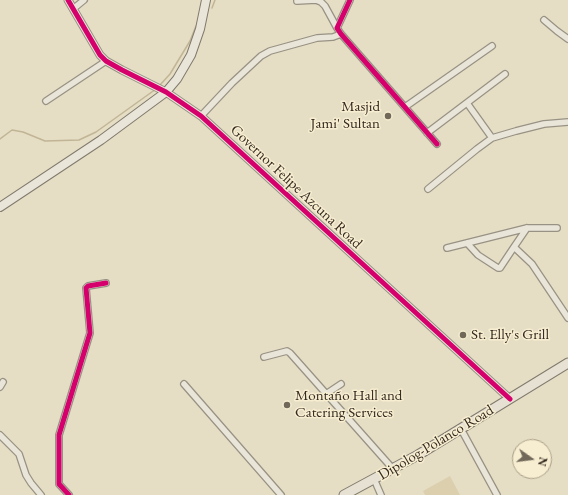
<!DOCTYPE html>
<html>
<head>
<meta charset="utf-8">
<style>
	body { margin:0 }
	#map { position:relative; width:568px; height:495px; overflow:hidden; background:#e5ddc4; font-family:"EB Garamond",serif }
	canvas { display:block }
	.north { position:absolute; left:512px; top:439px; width:40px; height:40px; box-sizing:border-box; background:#f7edd0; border:1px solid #a99f89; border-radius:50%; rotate:104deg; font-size:11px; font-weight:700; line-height:16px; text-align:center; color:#33291f }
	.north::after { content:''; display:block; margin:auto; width:14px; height:18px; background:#716859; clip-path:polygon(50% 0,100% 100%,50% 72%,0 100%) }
</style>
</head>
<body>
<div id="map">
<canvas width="568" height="495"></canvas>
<div class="north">N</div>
</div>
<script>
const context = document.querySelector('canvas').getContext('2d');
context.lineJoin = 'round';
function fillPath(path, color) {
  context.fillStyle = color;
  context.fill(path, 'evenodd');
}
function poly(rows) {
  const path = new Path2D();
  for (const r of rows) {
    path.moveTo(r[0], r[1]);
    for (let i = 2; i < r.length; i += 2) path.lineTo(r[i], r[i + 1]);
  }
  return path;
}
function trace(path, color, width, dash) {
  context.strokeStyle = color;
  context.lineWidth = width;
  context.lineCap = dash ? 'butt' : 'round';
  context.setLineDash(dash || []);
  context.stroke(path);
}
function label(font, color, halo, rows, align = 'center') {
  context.font = font + ' "EB Garamond",serif';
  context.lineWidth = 3;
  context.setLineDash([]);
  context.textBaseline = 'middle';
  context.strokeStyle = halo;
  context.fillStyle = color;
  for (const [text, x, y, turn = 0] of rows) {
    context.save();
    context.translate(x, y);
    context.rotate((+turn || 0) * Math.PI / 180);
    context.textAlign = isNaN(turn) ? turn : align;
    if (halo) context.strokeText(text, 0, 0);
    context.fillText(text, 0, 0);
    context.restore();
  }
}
fillPath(poly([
	[450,476,460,495,425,495,423,491]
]), '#dbcfae');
trace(poly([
	[212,8,215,0],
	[160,85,170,74,190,41,196,26],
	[0,139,12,130,23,132,45,141,79,140,96,132,156,89]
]), '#c1b596', 1.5);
const minor = poly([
	[350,0,337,28,341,34,437,144],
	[297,1,316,0,321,2,325,6,337,28],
	[73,9,84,0],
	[544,20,557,31,568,39],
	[46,101,106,61],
	[467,103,492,138],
	[405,107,492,46],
	[201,116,232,83,261,56,270,51,317,38,333,37,341,34],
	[427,133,505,74],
	[428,189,477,149,492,138,516,131,544,124,568,122],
	[527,228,514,247,532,264,568,318],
	[467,243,478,255,498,268,500,268,514,247],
	[447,248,527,228,557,228],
	[264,357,287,351,290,353,393,469],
	[184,384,281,495],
	[0,387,3,382],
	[326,394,341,384],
	[461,429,497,495],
	[0,435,19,454,26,475,31,483,41,495],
	[374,479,381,495],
	[69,495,59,484,59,435,90,333,86,288,88,286,106,283]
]);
const tertiary = poly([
	[68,0,100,55,106,61,122,70,166,92,201,116,510,399]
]);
const secondary = poly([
	[0,207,101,140,166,92,177,79,191,55,200,29,206,0]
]);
const trunk = poly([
	[344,495,418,455,568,363]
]);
trace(minor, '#989284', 8);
trace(tertiary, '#989284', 9);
trace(secondary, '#807a6d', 10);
trace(trunk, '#807a6d', 11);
trace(minor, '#e9e6d9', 5.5);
trace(tertiary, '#e9e6d9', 7);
trace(secondary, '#e9e6d9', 8);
trace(trunk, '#e6e1d2', 9);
trace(poly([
	[68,0,100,55,106,61,122,70,166,92,201,116,510,399],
	[350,0,337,28,341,34,437,144],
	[69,495,59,484,59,435,90,333,86,288,88,286,106,283]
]), '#d6006c', 5);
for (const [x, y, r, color] of [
	[388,116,4,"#716859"],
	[463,335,4,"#716859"],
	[287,405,4,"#716859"]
]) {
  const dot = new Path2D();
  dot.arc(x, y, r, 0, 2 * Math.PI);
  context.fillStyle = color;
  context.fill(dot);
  trace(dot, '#f7edd0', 1.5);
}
label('15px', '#33291f', '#f7edd0', [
	["Masjid",380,107,"right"],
	["Jami' Sultan",380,124,"right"],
	["St. Elly's Grill",471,335],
	["Montaño Hall and",295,396],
	["Catering Services",295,413]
], 'left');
label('15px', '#33291f', '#f7edd0', [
	["Governor Felipe Azcuna Road",296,187,43],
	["Dipolog-Polanco Road",436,443,-31]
]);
</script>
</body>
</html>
